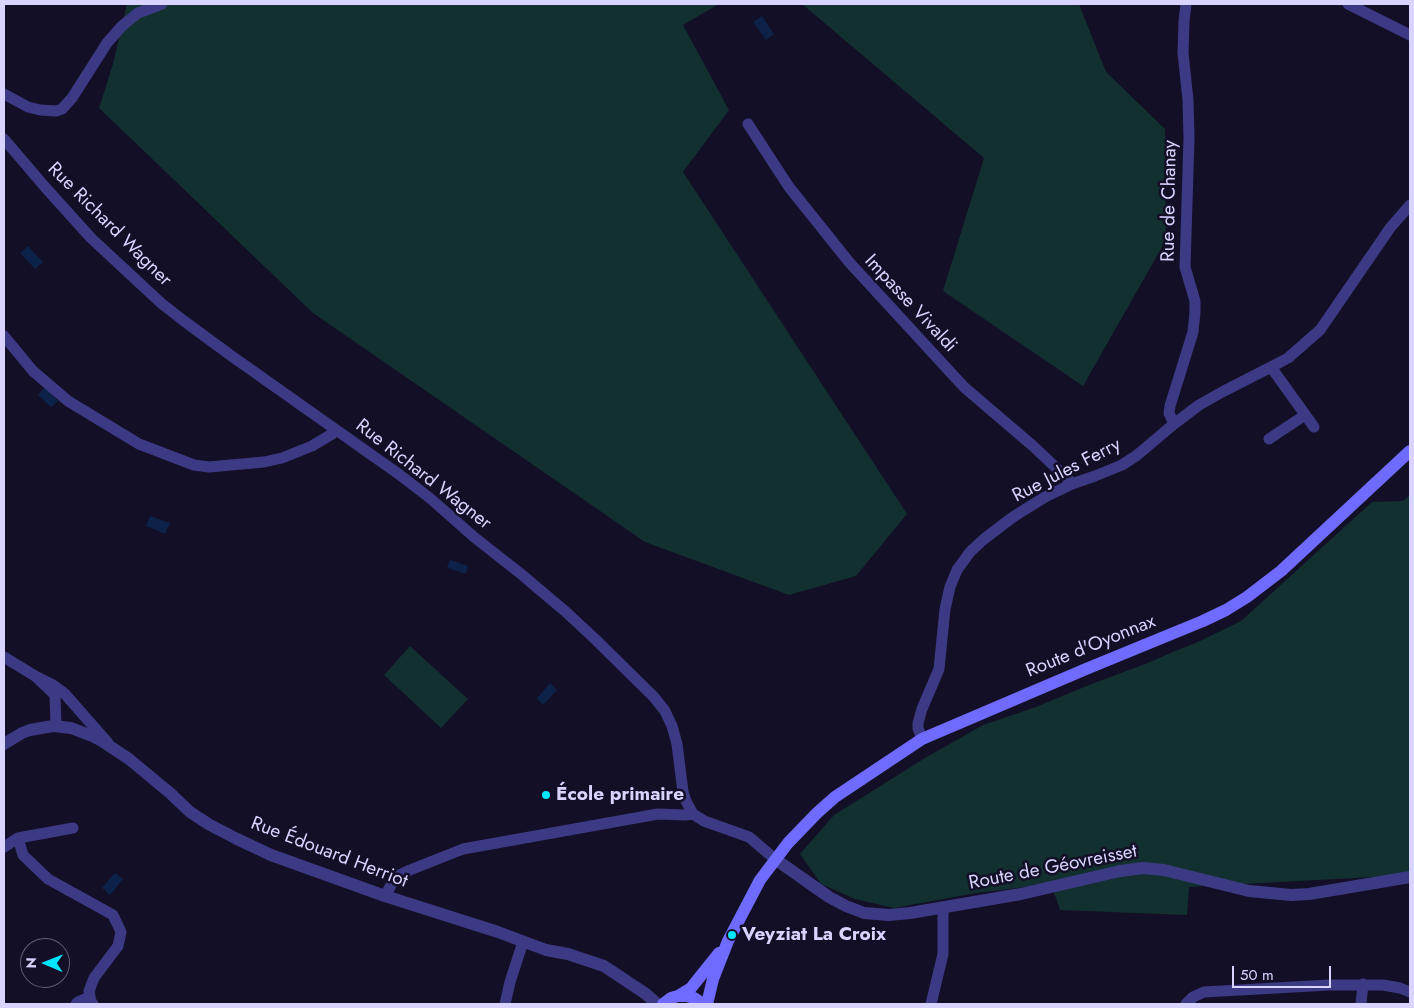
<!DOCTYPE html>
<html>
<head>
<meta charset="utf-8">
<style>
	body { margin:0 }
	#map { position:relative; width:1414px; height:1008px; overflow:hidden; background:#130f26; font-family:Jost,sans-serif }
	canvas { display:block }
	.frame { position:absolute; inset:0; border:5px solid #d9d4ff; pointer-events:none }
	.north { position:absolute; left:20px; top:938px; width:50px; height:50px; box-sizing:border-box; background:#130f26; border:1px solid #625e7d; border-radius:50%; rotate:271deg; font-size:14px; font-weight:700; line-height:20px; text-align:center; color:#d9d4ff }
	.north::after { content:''; display:block; margin:auto; width:18px; height:22px; background:#00e5ff; clip-path:polygon(50% 0,100% 100%,50% 72%,0 100%) }
	.scale { position:absolute; left:1232px; top:966px; width:99px; height:22px; box-sizing:border-box; border:2px solid #d9d4ff; border-top:0; padding-left:6px; font-size:15px; line-height:18px; white-space:nowrap; color:#d9d4ff; -webkit-text-stroke:4px #130f26; paint-order:stroke }
</style>
</head>
<body>
<div id="map">
<canvas width="1414" height="1008"></canvas>
<div class="frame"></div>
<div class="north">N</div>
<div class="scale">50 m</div>
</div>
<script>
const context = document.querySelector('canvas').getContext('2d');
context.lineJoin = 'round';
function fillPath(path, color) {
  context.fillStyle = color;
  context.fill(path, 'evenodd');
}
function poly(rows) {
  const path = new Path2D();
  for (const r of rows) {
    path.moveTo(r[0], r[1]);
    for (let i = 2; i < r.length; i += 2) path.lineTo(r[i], r[i + 1]);
  }
  return path;
}
function trace(path, color, width, dash) {
  context.strokeStyle = color;
  context.lineWidth = width;
  context.lineCap = dash ? 'butt' : 'round';
  context.setLineDash(dash || []);
  context.stroke(path);
}
function label(font, color, halo, rows, align = 'center') {
  context.font = font + ' Jost,sans-serif';
  context.lineWidth = 5;
  context.setLineDash([]);
  context.textBaseline = 'middle';
  context.strokeStyle = halo;
  context.fillStyle = color;
  for (const [text, x, y, turn = 0] of rows) {
    context.save();
    context.translate(x, y);
    context.rotate((+turn || 0) * Math.PI / 180);
    context.textAlign = isNaN(turn) ? turn : align;
    if (halo) context.strokeText(text, 0, 0);
    context.fillText(text, 0, 0);
    context.restore();
  }
}
fillPath(poly([
	[127,4,719,4,683,25,729,110,683,172,907,514,856,576,789,595,645,542,313,313,99,108,113,64],
	[802,4,1079,4,1106,72,1165,129,1166,240,1083,386,943,291,984,158],
	[1410,495,1410,875,1189,887,1187,915,1060,910,1051,884,976,893,894,908,855,899,821,884,800,854,834,815,925,758,983,725,1036,707,1089,685,1145,664,1173,652,1200,641,1241,621,1372,502,1403,501],
	[410,646,468,699,441,728,384,675]
]), '#12302f');
fillPath(poly([
	[762,16,774,34,766,40,753,22],
	[28,246,43,262,35,269,20,253],
	[45,387,58,401,51,407,38,395],
	[150,516,170,523,165,534,146,526],
	[450,560,468,566,466,574,447,568],
	[550,683,557,690,543,705,537,698],
	[115,873,123,879,110,895,102,888]
]), '#0c2248');
trace(poly([
	[1348,4,1410,35],
	[4,94,28,107,40,110,56,111,62,109,72,98,107,43,122,26,138,13,162,4],
	[748,124,789,187,849,262,964,387,1033,446,1069,480,1072,484],
	[4,139,45,187,91,238,161,303,184,321,233,357,400,475,431,499,474,537,521,574,566,612,595,639,654,697,665,711,672,726,677,744,683,792,686,801,693,814,704,821,749,837,775,859],
	[4,336,33,371,68,401,139,444,194,465,209,467,264,462,282,458,312,446,332,434,336,430],
	[1271,367,1314,427],
	[1174,424,1169,413,1170,406,1193,332,1195,312,1195,301,1185,267,1189,138,1188,100,1183,53,1184,21,1186,4],
	[1269,439,1305,415],
	[4,657,35,676,50,690,55,695,56,726],
	[35,676,53,685,65,694,108,743],
	[922,739,918,728,918,723,922,709,939,669,945,609,950,587,957,570,970,552,984,539,1013,517,1045,497,1072,484,1095,476,1122,465,1136,456,1174,424,1199,405,1224,391,1271,367,1288,358,1320,330,1390,228,1410,205],
	[18,838,23,855,48,879,113,915,121,932,118,946,94,978,89,991,91,1002,93,1004],
	[4,847,18,838,73,828],
	[385,896,394,880,398,876,410,870,463,849,658,814,685,815,693,814],
	[76,1004,78,1002,89,997],
	[505,1004,510,982,523,942],
	[931,1004,943,954,943,908],
	[1186,1004,1193,997,1204,992,1329,985,1383,985,1400,988,1410,992],
	[1361,1004,1363,984]
]), '#3d3a85', 11);
trace(poly([
	[4,744,22,733,30,730,53,726,71,728,92,736,102,741,129,759,170,793,190,812,210,825,237,839,271,855,385,896,498,932,546,950,568,954,604,966,646,994,657,1004],
	[775,859,829,897,846,906,864,913,889,915,910,913,1021,894,1120,871,1143,868,1164,870,1249,891,1291,895,1309,894,1410,877]
]), '#3d3a85', 12);
trace(poly([
	[678,996,691,988,719,953],
	[663,1004,671,998,678,996,686,996,694,998,703,1004],
	[707,1004,713,979,728,941,760,880,788,843,817,813,835,797,922,739,1086,669,1203,621,1226,610,1247,597,1281,571,1410,451]
]), '#6f6bff', 12);
for (const [x, y, r, color] of [
	[546,795,5,"#00e5ff"],
	[732,935,5,"#00e5ff"]
]) {
  const dot = new Path2D();
  dot.arc(x, y, r, 0, 2 * Math.PI);
  context.fillStyle = color;
  context.fill(dot);
  trace(dot, '#130f26', 2);
}
label('19px', '#d9d4ff', '#130f26', [
	["Rue de Chanay",1170,201,-89],
	["Rue Richard Wagner",109,225,45],
	["Impasse Vivaldi",910,304,47],
	["Rue Jules Ferry",1067,471,-27],
	["Rue Richard Wagner",423,475,38],
	["Route d'Oyonnax",1091,647,-22],
	["Rue Édouard Herriot",329,853,21],
	["Route de Géovreisset",1053,868,-11]
]);
label('bold 19px', '#d9d4ff', '#130f26', [
	["École primaire",556,795],
	["Veyziat La Croix",742,935]
], 'left');
</script>
</body>
</html>
